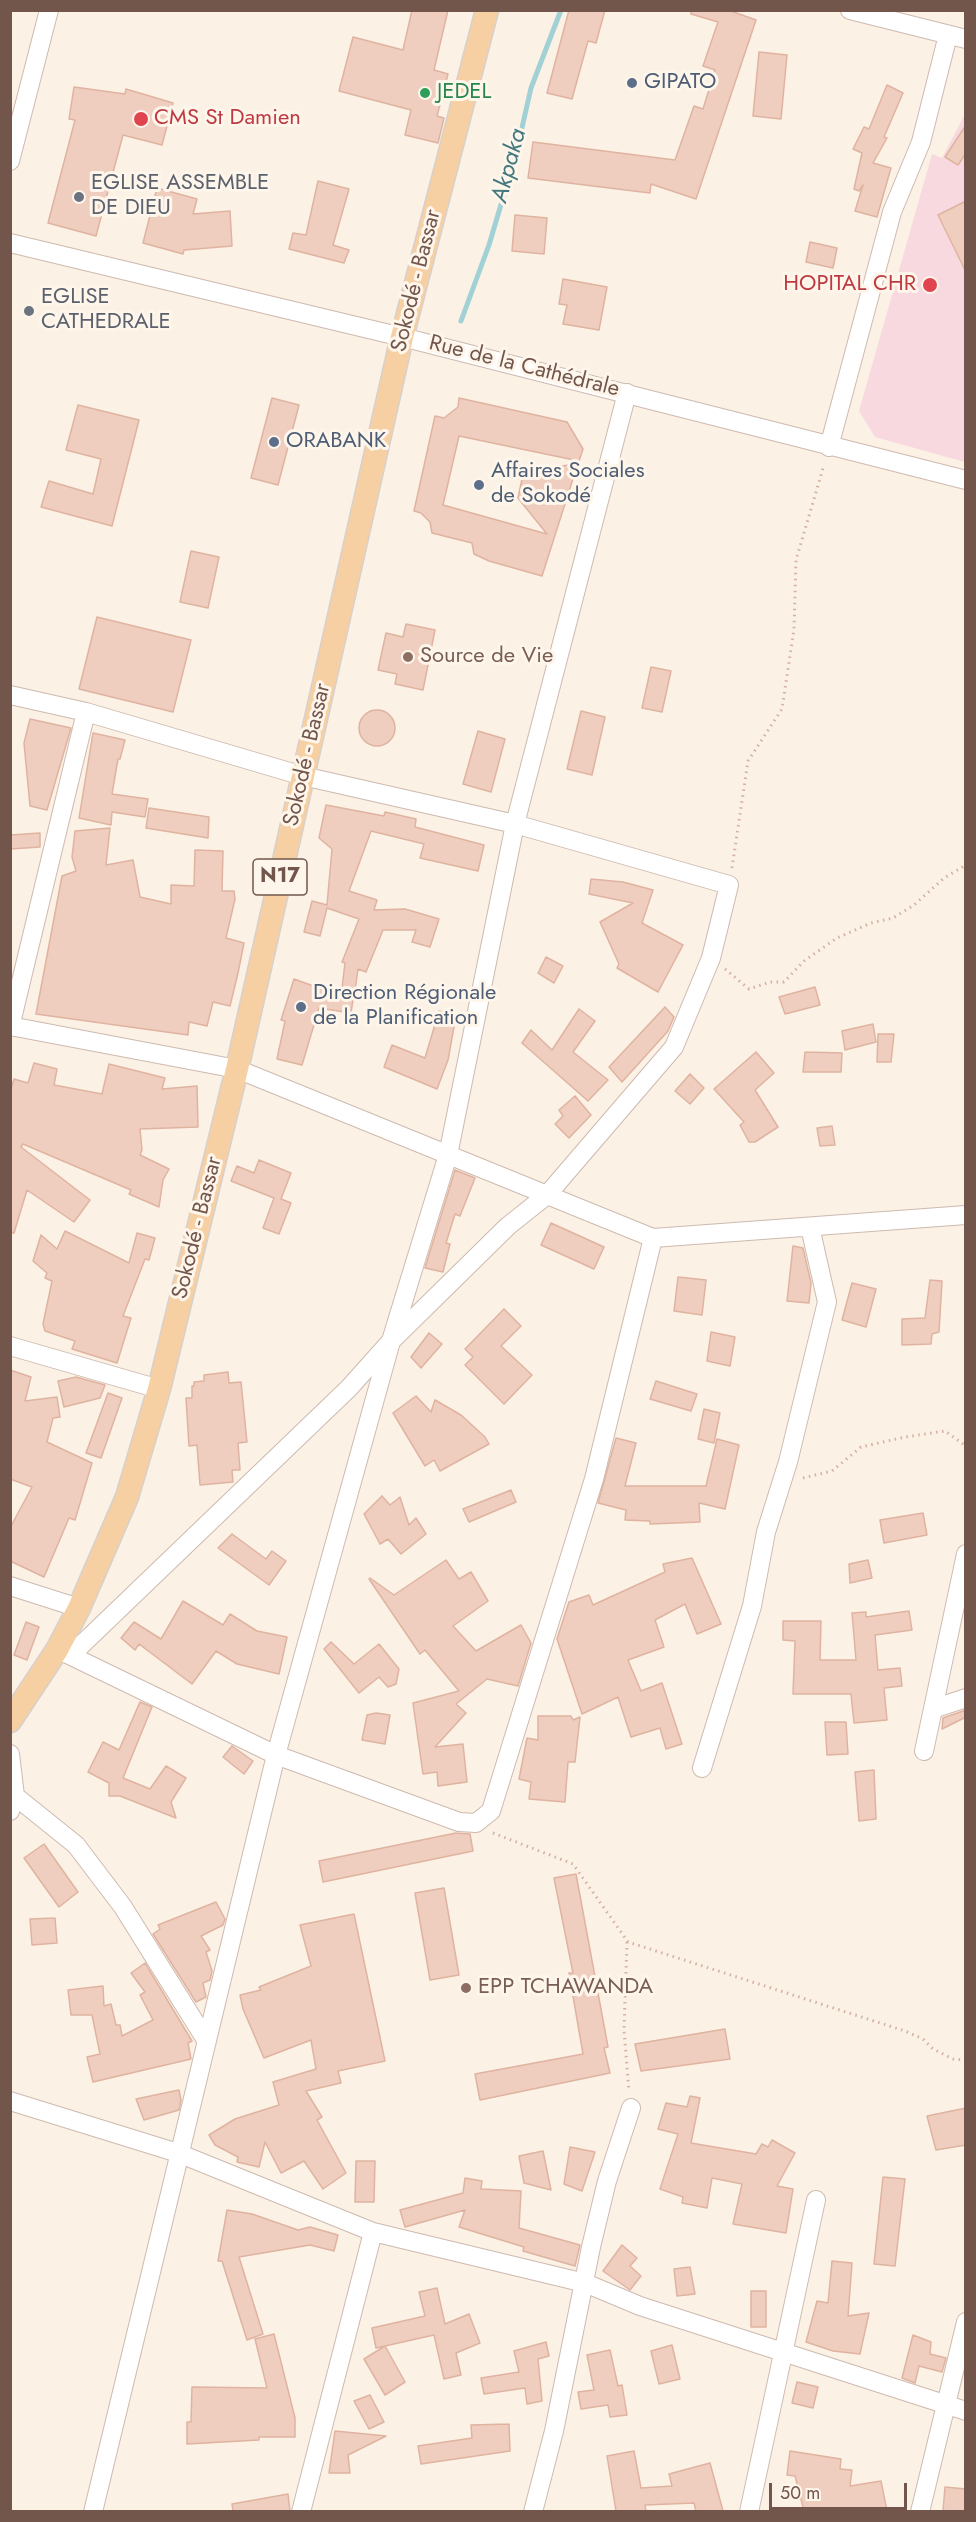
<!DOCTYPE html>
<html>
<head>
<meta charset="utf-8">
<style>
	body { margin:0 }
	#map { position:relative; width:976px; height:2522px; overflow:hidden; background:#fbf1e5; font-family:Jost,sans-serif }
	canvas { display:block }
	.frame { position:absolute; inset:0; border:12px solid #72564c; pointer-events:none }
	.scale { position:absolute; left:769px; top:2483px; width:138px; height:27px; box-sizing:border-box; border:3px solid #72564c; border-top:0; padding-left:8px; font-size:18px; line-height:21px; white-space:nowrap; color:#72564c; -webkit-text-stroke:4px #fef5eb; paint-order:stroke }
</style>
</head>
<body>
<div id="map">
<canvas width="976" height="2522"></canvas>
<div class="frame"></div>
<div class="scale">50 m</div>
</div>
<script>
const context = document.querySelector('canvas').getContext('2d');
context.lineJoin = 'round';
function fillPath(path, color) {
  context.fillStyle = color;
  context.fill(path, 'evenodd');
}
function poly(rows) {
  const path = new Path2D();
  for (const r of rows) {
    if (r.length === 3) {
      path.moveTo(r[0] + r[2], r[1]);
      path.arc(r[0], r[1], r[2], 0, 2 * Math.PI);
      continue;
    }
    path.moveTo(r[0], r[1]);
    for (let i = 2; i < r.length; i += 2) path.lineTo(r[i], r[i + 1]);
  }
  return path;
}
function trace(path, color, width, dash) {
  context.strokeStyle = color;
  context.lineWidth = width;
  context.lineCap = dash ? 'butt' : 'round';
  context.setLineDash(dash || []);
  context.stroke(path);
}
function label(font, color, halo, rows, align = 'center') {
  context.font = font + ' Jost,sans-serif';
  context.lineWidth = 6;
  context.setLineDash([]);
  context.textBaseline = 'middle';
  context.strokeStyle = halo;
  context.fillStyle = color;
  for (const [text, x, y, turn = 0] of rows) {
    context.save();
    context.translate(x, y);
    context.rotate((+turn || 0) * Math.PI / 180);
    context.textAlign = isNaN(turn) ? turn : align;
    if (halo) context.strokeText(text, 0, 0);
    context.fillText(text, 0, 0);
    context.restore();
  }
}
fillPath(poly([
	[965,114,965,462,875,437,859,411,932,154,942,158]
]), '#f8d9df');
trace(poly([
	[461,321,489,245,516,154,531,88,561,10]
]), '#a2d1d5', 5);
const building = poly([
	[412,10,448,10,434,70,448,74,437,116,444,118,438,143,405,135,411,110,339,91,353,37,403,50,412,10],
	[569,10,605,10,596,43,588,41,572,99,547,93,569,10],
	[691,10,728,10,756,20,696,199,651,184,650,193,528,178,533,142,675,160,694,106,703,109,715,70,703,66,718,22,691,14,691,10],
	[759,52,787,55,781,119,753,116,759,52],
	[887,85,903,93,884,137,887,138,873,163,891,168,877,217,855,211,863,185,859,191,854,189,862,153,853,149,864,127,869,129,887,85],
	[74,87,125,94,126,89,173,103,162,145,123,135,96,236,48,223,75,120,69,119,74,87],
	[966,125,966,153,958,165,945,157,966,125],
	[318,181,349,189,333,245,349,250,344,263,289,249,293,233,306,235,318,181],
	[157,188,197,199,193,214,230,211,232,246,184,250,183,254,143,243,157,188],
	[966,201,966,272,938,215,966,201],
	[515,215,547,218,544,254,512,251,515,215],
	[810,242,837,248,833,268,806,262,810,242],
	[563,279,607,287,599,330,563,324,567,305,559,304,563,279],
	[272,398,299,405,278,485,251,478,272,398],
	[459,398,567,422,583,449,579,461,459,436,443,505,547,534,518,498,523,474,578,463,542,576,489,561,474,554,472,543,432,533,430,522,421,513,414,511,435,416,444,418,458,407,459,398],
	[78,405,139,420,112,526,41,507,49,481,93,494,101,459,66,450,78,405],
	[191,551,219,557,208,608,180,602,191,551],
	[97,617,191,640,173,712,79,689,97,617],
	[406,624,435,630,423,690,395,684,397,674,378,670,386,633,403,637,406,624],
	[651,667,671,671,662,712,642,708,651,667],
	[377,728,18],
	[581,711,605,717,592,775,567,769,581,711],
	[30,719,71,728,47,810,30,806,24,743,30,719],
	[478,731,505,739,491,792,463,784,478,731],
	[93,733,125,740,120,759,118,759,112,794,148,799,145,817,112,812,111,825,79,818,93,733],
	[326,805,384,816,385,812,416,819,415,827,484,845,478,871,420,858,424,844,371,831,349,891,377,900,374,910,405,909,439,919,430,947,412,942,416,930,383,930,366,972,358,969,354,998,343,997,353,1000,351,1013,319,1008,302,1065,277,1059,285,1021,281,1020,294,979,341,996,345,963,342,962,359,919,327,908,320,936,304,932,312,901,327,905,332,849,319,838,326,805],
	[149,808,209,817,208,838,146,828,149,808],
	[110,828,106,865,133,860,140,897,171,904,171,885,194,886,195,850,223,851,222,891,234,891,235,899,226,938,244,943,238,973,230,1006,213,1002,207,1026,189,1022,188,1035,36,1014,62,876,76,871,72,857,75,831,110,828],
	[40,833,40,847,10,849,10,835,40,833],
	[591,879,623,882,653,890,642,923,683,945,658,992,617,968,619,964,600,922,633,903,589,894,591,879],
	[546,957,563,966,554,983,538,973,546,957],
	[815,987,820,1005,785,1014,779,997,815,987],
	[665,1007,674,1017,668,1031,622,1082,609,1067,665,1007],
	[579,1009,595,1021,573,1052,608,1080,588,1101,522,1043,531,1030,552,1050,579,1009],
	[439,1011,456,1016,448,1060,437,1089,384,1067,392,1045,425,1058,439,1011],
	[873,1024,876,1042,845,1050,842,1031,873,1024],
	[878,1034,894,1034,891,1062,877,1062,878,1034],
	[756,1052,774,1073,755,1090,778,1127,755,1142,749,1142,740,1125,744,1122,714,1089,756,1052],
	[805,1052,842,1053,841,1072,803,1072,805,1052],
	[34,1063,57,1069,54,1085,102,1094,109,1064,165,1078,162,1089,197,1086,198,1127,140,1129,142,1150,140,1155,169,1169,163,1180,159,1207,129,1194,131,1190,23,1144,21,1147,90,1200,74,1222,27,1190,14,1233,10,1233,10,1092,14,1079,28,1083,34,1063],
	[690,1074,704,1088,690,1104,675,1091,690,1074],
	[575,1096,591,1115,569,1138,555,1124,563,1116,559,1110,575,1096],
	[832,1126,835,1145,820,1146,817,1128,832,1126],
	[259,1160,291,1173,281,1199,291,1203,279,1234,263,1228,274,1198,231,1181,237,1166,254,1173,259,1160],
	[455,1170,475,1178,460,1216,455,1214,446,1243,450,1244,443,1272,425,1268,455,1170],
	[551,1223,604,1247,594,1269,541,1245,551,1223],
	[65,1231,129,1263,137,1233,155,1238,149,1260,145,1259,123,1316,131,1318,117,1363,72,1349,75,1341,45,1331,43,1324,52,1281,45,1278,47,1273,33,1261,41,1235,57,1249,65,1231],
	[793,1246,803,1248,811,1283,809,1303,787,1301,793,1246],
	[678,1277,706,1280,702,1315,674,1311,678,1277],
	[930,1280,942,1281,939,1332,932,1334,931,1344,902,1345,902,1319,925,1318,930,1280],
	[852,1283,876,1289,866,1327,842,1320,852,1283],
	[504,1309,521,1326,501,1346,532,1375,504,1404,465,1365,473,1357,465,1349,504,1309],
	[711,1332,735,1337,730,1366,707,1361,711,1332],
	[429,1333,442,1344,421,1368,411,1357,429,1333],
	[10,1370,31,1377,25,1401,57,1397,60,1417,53,1418,47,1442,92,1463,75,1520,69,1518,44,1577,10,1561,10,1528,32,1487,10,1479,10,1370],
	[228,1372,229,1383,241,1382,247,1442,238,1443,240,1470,232,1470,233,1482,200,1485,197,1445,189,1446,186,1398,192,1398,192,1386,194,1386,194,1382,204,1381,204,1375,228,1372],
	[76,1377,105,1385,100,1398,64,1407,58,1381,76,1377],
	[656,1381,697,1394,691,1411,650,1399,656,1381],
	[108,1393,122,1398,101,1458,86,1453,108,1393],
	[416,1396,431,1412,435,1400,461,1415,485,1437,489,1444,440,1471,434,1460,425,1466,393,1413,416,1396],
	[704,1409,720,1413,714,1443,698,1439,704,1409],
	[616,1438,636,1443,625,1486,706,1486,717,1439,739,1445,725,1509,699,1503,700,1522,650,1524,650,1521,625,1520,626,1510,598,1503,616,1438],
	[511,1490,516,1502,469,1522,463,1509,511,1490],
	[382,1496,390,1505,400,1497,409,1525,416,1518,426,1534,401,1554,388,1539,380,1544,364,1514,382,1496],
	[923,1513,927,1535,884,1543,880,1520,923,1513],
	[232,1534,266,1559,272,1551,286,1561,269,1585,218,1548,232,1534],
	[692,1558,721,1624,697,1634,685,1604,655,1620,664,1647,628,1660,641,1691,662,1683,682,1744,666,1749,660,1728,631,1737,618,1697,582,1714,557,1639,569,1602,589,1595,593,1605,665,1572,663,1564,692,1558],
	[446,1560,459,1579,471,1572,488,1601,453,1626,476,1651,521,1625,531,1643,518,1686,487,1679,456,1704,466,1713,435,1747,463,1744,467,1782,438,1786,437,1772,423,1774,413,1703,459,1691,425,1650,420,1654,369,1579,370,1578,394,1595,446,1560],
	[868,1560,872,1578,850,1583,849,1564,868,1560],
	[183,1601,223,1625,230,1614,257,1631,287,1637,279,1674,237,1664,216,1651,192,1684,139,1644,135,1650,121,1638,134,1622,161,1639,183,1601],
	[909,1611,912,1630,875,1635,878,1670,900,1668,902,1686,884,1688,887,1720,854,1723,851,1694,793,1694,795,1641,783,1640,783,1621,821,1621,820,1660,856,1660,852,1613,866,1612,866,1617,909,1611],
	[26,1622,39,1627,27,1660,14,1655,26,1622],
	[331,1642,354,1664,379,1644,399,1669,396,1684,388,1687,379,1677,359,1693,324,1649,331,1642],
	[140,1702,152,1707,123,1778,150,1789,166,1766,186,1778,171,1802,176,1818,120,1796,109,1796,109,1783,88,1772,103,1742,119,1750,140,1702],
	[966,1710,966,1717,942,1729,943,1718,966,1710],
	[376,1713,390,1715,385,1744,362,1740,367,1715,376,1713],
	[538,1716,571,1716,573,1720,580,1717,575,1762,568,1762,565,1802,529,1799,531,1782,519,1779,527,1738,538,1740,538,1716],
	[825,1722,846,1722,848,1754,827,1755,825,1722],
	[232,1746,253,1761,244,1774,223,1757,232,1746],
	[874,1770,876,1819,859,1821,855,1772,874,1770],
	[456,1833,470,1834,473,1851,323,1882,319,1861,456,1833],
	[44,1844,78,1892,59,1907,24,1858,44,1844],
	[576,1874,608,2047,604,2048,610,2073,480,2100,475,2074,583,2054,569,1973,573,1973,554,1878,576,1874],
	[444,1888,459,1975,430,1980,415,1893,444,1888],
	[216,1902,225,1919,223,1925,201,1936,210,1950,206,1952,212,1971,210,1980,203,1983,206,1997,196,2002,153,1934,160,1929,158,1925,216,1902],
	[354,1914,385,2061,338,2071,341,2083,306,2091,322,2117,317,2120,346,2173,323,2189,304,2161,281,2173,265,2142,259,2167,237,2162,238,2157,215,2145,209,2135,235,2119,279,2105,273,2082,316,2069,311,2040,264,2058,243,2009,240,1995,261,1990,259,1987,311,1966,300,1925,354,1914],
	[55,1918,57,1943,32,1945,30,1919,55,1918],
	[145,1963,192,2041,188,2043,191,2059,93,2082,87,2057,100,2054,92,2015,71,2015,68,1990,103,1986,104,2006,111,2004,116,2025,120,2025,122,2036,153,2020,140,1995,145,1992,131,1973,145,1963],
	[725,2029,730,2059,641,2071,635,2044,725,2029],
	[179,2090,181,2100,179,2110,144,2120,136,2099,179,2090],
	[690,2096,700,2098,691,2143,756,2154,762,2144,768,2147,772,2140,795,2153,777,2186,793,2189,786,2233,733,2224,742,2184,712,2178,707,2208,682,2203,683,2197,660,2189,678,2134,658,2129,666,2103,687,2107,690,2096],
	[966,2108,966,2145,936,2150,927,2116,966,2108],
	[570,2147,595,2152,582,2191,564,2184,570,2147],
	[543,2151,551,2190,524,2183,519,2156,543,2151],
	[356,2161,375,2161,374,2202,355,2202,356,2161],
	[883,2177,905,2179,895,2266,874,2264,883,2177],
	[465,2178,482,2181,481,2189,521,2191,519,2228,580,2245,575,2266,523,2251,524,2247,459,2227,465,2210,405,2227,400,2210,463,2193,465,2178],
	[227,2210,252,2214,298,2230,310,2227,338,2235,334,2251,310,2245,239,2257,263,2334,247,2340,222,2261,218,2261,227,2210],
	[622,2245,637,2258,630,2266,641,2276,630,2290,603,2271,622,2245],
	[832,2261,852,2263,848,2316,869,2313,860,2354,833,2351,806,2342,817,2301,828,2303,832,2261],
	[690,2267,695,2294,677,2296,674,2269,690,2267],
	[437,2288,445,2324,469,2314,480,2343,456,2353,461,2375,444,2379,434,2335,376,2348,372,2328,425,2316,419,2292,437,2288],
	[751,2291,766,2291,766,2327,751,2327,751,2291],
	[274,2334,295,2418,295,2437,259,2437,259,2440,187,2444,187,2422,191,2422,192,2387,267,2388,255,2339,274,2334],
	[913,2335,931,2342,930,2354,946,2358,942,2372,919,2366,915,2383,902,2378,913,2335],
	[546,2342,549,2356,538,2359,542,2401,527,2404,525,2388,484,2394,481,2378,519,2372,514,2351,546,2342],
	[672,2345,680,2379,659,2384,651,2351,672,2345],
	[385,2346,405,2382,385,2395,364,2359,385,2346],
	[610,2350,618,2386,622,2385,627,2415,610,2417,608,2405,581,2409,578,2392,594,2390,587,2355,610,2350],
	[797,2382,818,2387,813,2408,792,2403,797,2382],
	[370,2395,384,2422,369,2429,354,2401,370,2395],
	[509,2424,510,2451,421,2464,418,2446,472,2438,471,2425,509,2424],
	[335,2431,386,2436,348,2455,350,2473,329,2473,335,2431],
	[634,2451,641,2488,672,2486,669,2474,710,2463,723,2511,696,2511,694,2503,645,2505,646,2511,616,2511,607,2456,634,2451],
	[790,2451,841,2459,840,2469,852,2470,850,2486,881,2481,887,2511,804,2511,795,2476,787,2475,790,2451],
	[945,2487,966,2489,966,2511,943,2511,945,2487],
	[288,2494,290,2511,233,2511,232,2504,288,2494]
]);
fillPath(building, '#efcebf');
trace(building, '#e0b3a0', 1.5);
const minor = poly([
	[850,10,966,39],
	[10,161,49,10],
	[10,243,402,337,966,480],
	[829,447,892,212,921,142,948,35],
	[10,695,86,712,303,776,515,824,729,885,711,958,674,1047,547,1195,508,1226,391,1341,349,1388,72,1654],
	[10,1026,237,1069,653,1238,966,1215],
	[10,1027,86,712],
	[10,1346,159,1389],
	[10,1586,79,1608],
	[61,1651,276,1755,459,1822,476,1823,491,1811,594,1479,653,1238],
	[933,1709,966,1698],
	[924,1751,966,1554],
	[10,1754,15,1796,10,1811],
	[702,1768,752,1606,766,1532,788,1462,827,1302,810,1227],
	[15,1796,76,1845,123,1907,206,2040],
	[10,2101,178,2153,373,2232,585,2283,640,2306,966,2411],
	[93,2512,276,1755,391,1341,448,1155,515,824,627,393],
	[301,2512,373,2232],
	[533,2512,554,2431,591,2247,607,2181,631,2108],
	[749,2512,816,2200],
	[920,2512,966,2322]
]);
const major = poly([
	[10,1721,57,1650,79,1608,127,1497,159,1389,237,1069,402,337,487,10]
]);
trace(minor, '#cebaaf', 20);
trace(major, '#d8d0cd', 25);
trace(poly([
	[732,868,748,761,782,709,794,629,796,560,824,465],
	[725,969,749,989,770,982,784,982,804,961,837,938,871,923,893,918,914,905,944,878,966,865],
	[803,1478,832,1471,861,1447,905,1437,945,1431,966,1446],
	[493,1833,573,1864,628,1942,905,2031,923,2039,933,2049,953,2059,966,2060],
	[627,1942,624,2030,629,2091]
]), '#d4b1a2', 3, [1.5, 4.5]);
trace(minor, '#fff', 18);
trace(major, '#f6d0a2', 22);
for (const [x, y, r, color] of [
	[632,83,6,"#5c6f8a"],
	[425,93,6,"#2e9e5b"],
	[141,119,8,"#e0444e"],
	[79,197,6,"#6b7280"],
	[930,285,8,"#e0444e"],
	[29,311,6,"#6b7280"],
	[274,442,6,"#5c6f8a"],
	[479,485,6,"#5c6f8a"],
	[408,657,6,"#8d6e63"],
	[301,1007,6,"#5c6f8a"],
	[466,1988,6,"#8d6e63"]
]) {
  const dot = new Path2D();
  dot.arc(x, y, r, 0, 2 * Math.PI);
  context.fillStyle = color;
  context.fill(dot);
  trace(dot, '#fef5eb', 2);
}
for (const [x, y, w] of [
	[280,877,54]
]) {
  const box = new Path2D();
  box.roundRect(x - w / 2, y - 18, w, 36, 4.5);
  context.fillStyle = '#fef5eb';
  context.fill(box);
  trace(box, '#72564c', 1.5);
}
label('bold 21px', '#72564c', null, [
	["N17",280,877]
]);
label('22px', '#4e5e75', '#fef5eb', [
	["GIPATO",644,83],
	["ORABANK",286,442],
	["Affaires Sociales",491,472],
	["de Sokodé",491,497],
	["Direction Régionale",313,994],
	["de la Planification",313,1019]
], 'left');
label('22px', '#27864d', '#fef5eb', [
	["JEDEL",437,93]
], 'left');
label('22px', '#be3a42', '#fef5eb', [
	["CMS St Damien",154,119],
	["HOPITAL CHR",916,285,"right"]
], 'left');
label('22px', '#5b616d', '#fef5eb', [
	["EGLISE ASSEMBLE",91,184],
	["DE DIEU",91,209],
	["EGLISE",41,298],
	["CATHEDRALE",41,323]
], 'left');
label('22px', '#72564c', '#fef5eb', [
	["Sokodé - Bassar",417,281,-76],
	["Rue de la Cathédrale",524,367,14],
	["Sokodé - Bassar",308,755,-77],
	["Sokodé - Bassar",198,1228,-76]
]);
label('22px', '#785e54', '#fef5eb', [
	["Source de Vie",420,657],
	["EPP TCHAWANDA",478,1988]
], 'left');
label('italic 24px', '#43797e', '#fef5eb', [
	["Akpaka",510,166,-75]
]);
</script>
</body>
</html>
